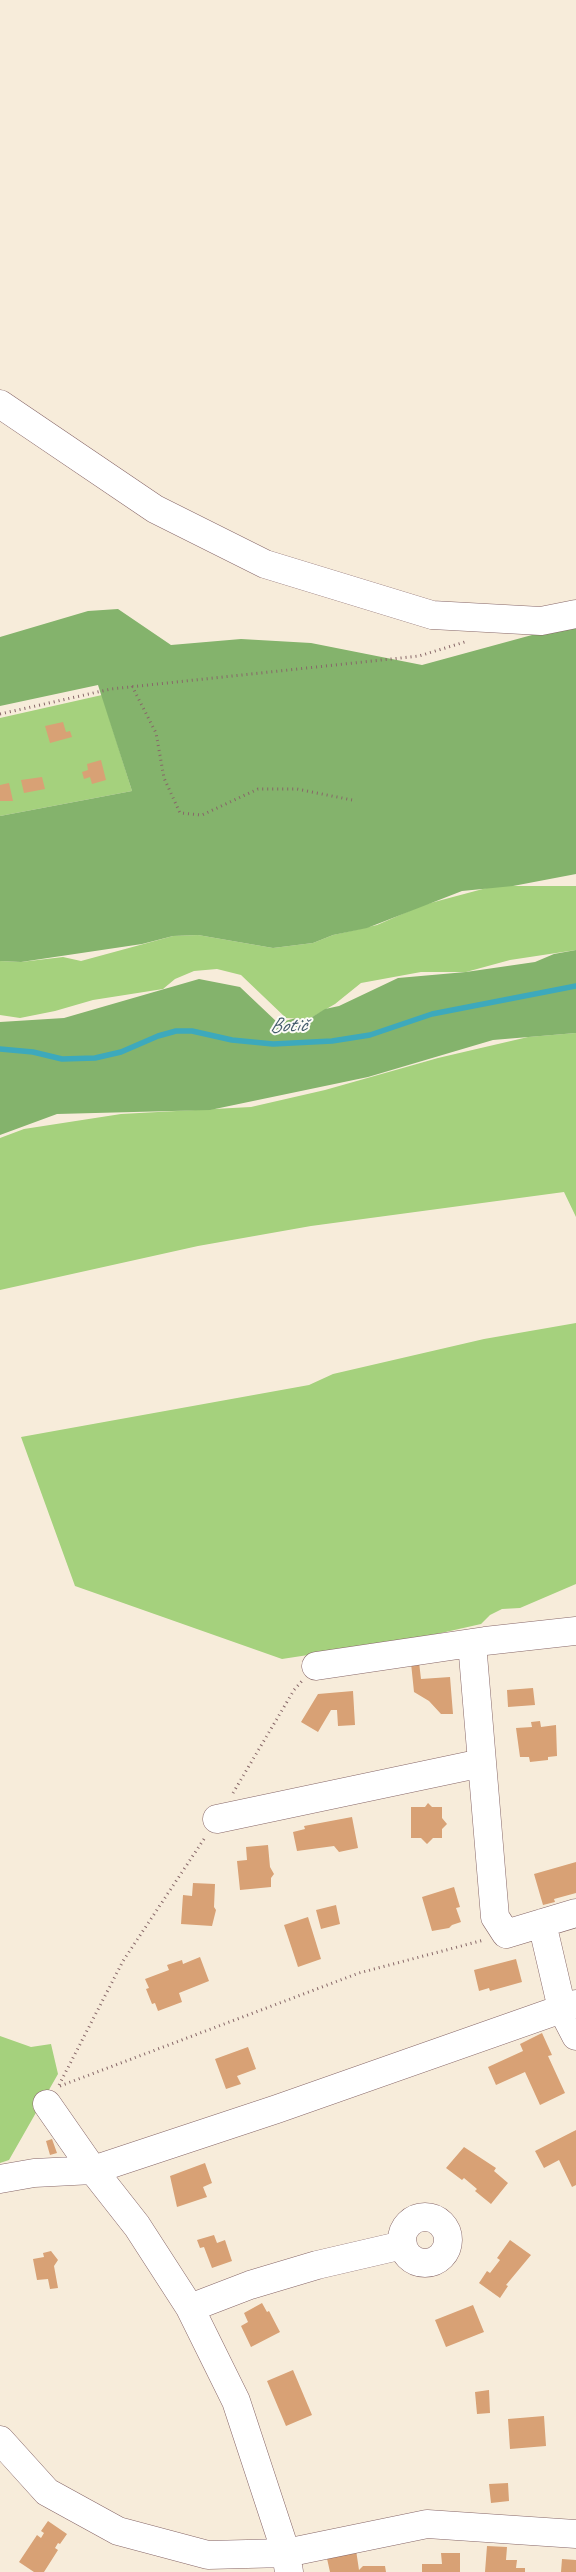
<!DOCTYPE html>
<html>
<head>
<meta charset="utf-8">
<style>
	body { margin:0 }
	canvas { display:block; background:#f7ecda }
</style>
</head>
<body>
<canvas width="576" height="2572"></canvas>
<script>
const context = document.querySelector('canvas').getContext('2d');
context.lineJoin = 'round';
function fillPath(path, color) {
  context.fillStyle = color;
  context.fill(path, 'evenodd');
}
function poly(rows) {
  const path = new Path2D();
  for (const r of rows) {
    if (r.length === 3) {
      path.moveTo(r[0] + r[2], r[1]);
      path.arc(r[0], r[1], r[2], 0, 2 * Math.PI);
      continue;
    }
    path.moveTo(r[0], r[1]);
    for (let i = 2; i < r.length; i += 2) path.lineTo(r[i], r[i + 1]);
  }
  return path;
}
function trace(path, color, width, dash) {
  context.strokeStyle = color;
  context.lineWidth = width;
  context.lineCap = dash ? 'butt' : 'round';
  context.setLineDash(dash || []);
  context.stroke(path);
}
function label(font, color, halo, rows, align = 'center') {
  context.font = font + ' Caveat,sans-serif';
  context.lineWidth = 4;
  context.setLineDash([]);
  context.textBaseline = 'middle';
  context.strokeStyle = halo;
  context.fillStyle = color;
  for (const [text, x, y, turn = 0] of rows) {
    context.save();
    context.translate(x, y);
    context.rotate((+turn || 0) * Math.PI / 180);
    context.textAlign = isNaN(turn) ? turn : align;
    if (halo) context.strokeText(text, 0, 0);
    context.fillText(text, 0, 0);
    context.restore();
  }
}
fillPath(poly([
	[102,695,132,791,0,816,0,718],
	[494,886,576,886,576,950,510,960,466,972,421,972,361,983,335,1004,309,1019,286,1018,241,975,217,969,194,971,175,979,163,989,93,1000,55,1011,20,1018,0,1015,0,961,21,962,63,957,81,961,173,936,198,935,273,948,313,943,333,935,377,925,423,905],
	[576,1033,576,1217,564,1192,311,1226,198,1246,0,1290,0,1138,24,1129,121,1114,251,1107,325,1090,438,1058,528,1037],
	[576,1323,576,1584,520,1608,502,1609,490,1615,481,1624,419,1638,282,1659,75,1586,21,1437,309,1385,333,1374,484,1339],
	[0,2036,31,2047,51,2044,58,2074,9,2160,0,2163]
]), '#a5d17d');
fillPath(poly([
	[118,609,171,645,241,639,311,643,422,665,554,629,576,625,576,874,513,886,462,891,367,928,333,935,313,943,273,948,198,935,173,936,142,944,21,962,0,961,0,816,132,791,98,685,0,706,0,637,88,611],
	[576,950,576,1033,493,1040,368,1077,210,1110,57,1114,0,1135,0,1022,64,1018,199,979,240,987,278,1023,296,1018,309,1019,325,1009,339,1006,398,978,466,972,535,962,554,954]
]), '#84b36c');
trace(poly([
	[0,1049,33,1052,62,1059,95,1058,121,1052,158,1036,176,1031,192,1031,232,1040,273,1044,332,1041,370,1035,432,1014,576,986]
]), '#3da9bc', 5.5);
fillPath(poly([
	[63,722,66,732,70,731,72,737,50,743,45,726],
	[101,760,106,780,92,784,90,777,84,779,82,772,88,770,87,764],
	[42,777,45,789,24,793,21,780],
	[9,783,13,801,0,801,0,785],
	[419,1662,421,1679,450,1677,453,1714,441,1714,429,1701,414,1692,411,1663],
	[533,1688,535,1705,508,1707,507,1690],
	[353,1691,355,1725,338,1726,337,1710,331,1710,318,1732,301,1722,318,1694],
	[540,1721,541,1727,556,1725,557,1756,548,1757,548,1760,530,1762,529,1757,520,1757,516,1728,532,1727,531,1722],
	[428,1803,432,1807,442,1807,442,1818,447,1824,442,1829,442,1838,433,1838,427,1844,421,1838,411,1838,411,1807,425,1807],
	[352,1817,358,1848,339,1852,334,1846,297,1851,293,1832,305,1829,304,1826],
	[268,1845,270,1867,274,1874,271,1878,271,1887,240,1890,237,1861,247,1860,246,1847],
	[576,1862,576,1893,554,1899,555,1902,543,1905,534,1874],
	[193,1883,215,1884,214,1907,216,1910,212,1926,181,1924,183,1895,192,1896],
	[454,1887,460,1907,456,1908,461,1922,452,1925,449,1928,432,1931,422,1897],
	[336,1905,340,1924,321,1929,316,1910],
	[308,1917,321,1959,298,1967,284,1925],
	[200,1957,209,1981,179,1993,182,2002,158,2011,155,2003,152,2004,146,1989,149,1988,145,1979,169,1970,167,1965,182,1960,183,1964],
	[516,1959,522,1982,490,1991,489,1988,479,1991,474,1970],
	[542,2033,552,2055,548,2056,565,2093,540,2105,525,2072,496,2085,488,2067,523,2051,520,2044],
	[248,2047,256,2069,237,2076,241,2084,226,2089,215,2059],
	[576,2130,576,2185,572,2187,559,2160,544,2168,535,2151],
	[52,2139,57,2153,50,2155,46,2141],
	[464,2147,496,2168,494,2171,508,2183,491,2204,475,2191,477,2189,464,2178,462,2180,446,2168],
	[205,2163,212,2183,203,2187,207,2197,177,2207,170,2176],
	[214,2235,217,2243,225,2240,232,2261,212,2268,204,2247,200,2248,197,2240],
	[510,2240,531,2255,506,2285,508,2286,500,2298,479,2283,487,2271,490,2273,500,2260,497,2258],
	[51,2251,58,2260,54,2266,58,2288,50,2289,48,2279,37,2280,33,2259,44,2257,43,2253],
	[262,2303,267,2312,269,2311,280,2332,251,2347,241,2326,248,2322,244,2313],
	[473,2305,484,2332,446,2347,435,2320],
	[293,2370,312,2415,286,2426,267,2381],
	[489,2390,490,2413,477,2414,475,2392],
	[544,2416,546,2446,510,2449,508,2419],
	[508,2483,509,2501,491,2503,489,2484],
	[48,2521,67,2534,60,2544,58,2543,55,2548,58,2550,44,2572,34,2572,19,2562,37,2535,41,2538,44,2533,41,2531],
	[487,2546,507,2547,506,2560,517,2560,516,2568,525,2568,525,2572,485,2572],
	[356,2550,359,2570,363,2566,385,2566,386,2572,330,2572,326,2554],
	[441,2553,460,2553,460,2572,422,2572,422,2564,442,2564],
	[562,2559,576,2560,576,2572,561,2572]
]), '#d8a175');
const minor = poly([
	[0,404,155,509,265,564,432,615,541,621,576,614],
	[472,1643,495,1917,506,1934,576,1913],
	[316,1666,485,1641,576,1631],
	[217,1819,482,1763],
	[542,1923,562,2009,576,2036],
	[47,2104,93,2170,137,2226,190,2308,236,2401,286,2553,289,2572],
	[0,2179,34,2173,93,2170,277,2109,576,2004],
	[425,2240,23],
	[190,2308,250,2285,317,2265,403,2245],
	[0,2440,47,2492,118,2531,208,2555,286,2553,427,2524,576,2534]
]);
trace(minor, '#876768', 29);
trace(poly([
	[132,686,156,733,164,778,180,813,202,815,258,789,297,789,352,800],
	[0,714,111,689,419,656,468,641],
	[233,1793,294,1690,302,1681],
	[59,2085,123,1961,206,1836],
	[60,2086,359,1973,484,1940]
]), '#876768', 3, [1, 4]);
trace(minor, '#fff', 28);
label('italic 21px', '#445d6c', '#fdfcf7', [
	["Botič",288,1026,-1]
]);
</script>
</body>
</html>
